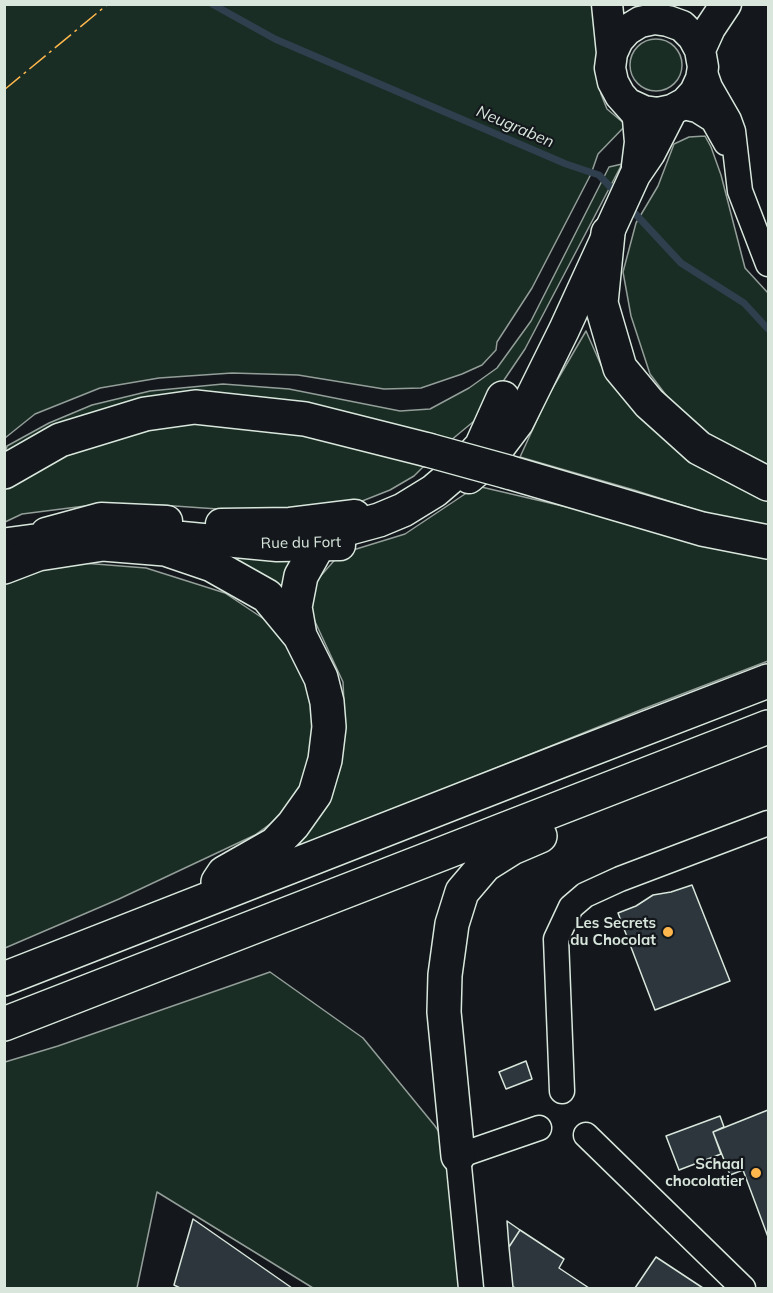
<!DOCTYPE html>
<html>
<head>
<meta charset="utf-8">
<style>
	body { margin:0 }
	#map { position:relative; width:773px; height:1293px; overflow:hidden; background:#14181c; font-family:Mulish,sans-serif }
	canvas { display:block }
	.frame { position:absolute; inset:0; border:6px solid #d8e6dc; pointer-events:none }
</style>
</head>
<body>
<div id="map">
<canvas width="773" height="1293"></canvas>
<div class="frame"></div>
</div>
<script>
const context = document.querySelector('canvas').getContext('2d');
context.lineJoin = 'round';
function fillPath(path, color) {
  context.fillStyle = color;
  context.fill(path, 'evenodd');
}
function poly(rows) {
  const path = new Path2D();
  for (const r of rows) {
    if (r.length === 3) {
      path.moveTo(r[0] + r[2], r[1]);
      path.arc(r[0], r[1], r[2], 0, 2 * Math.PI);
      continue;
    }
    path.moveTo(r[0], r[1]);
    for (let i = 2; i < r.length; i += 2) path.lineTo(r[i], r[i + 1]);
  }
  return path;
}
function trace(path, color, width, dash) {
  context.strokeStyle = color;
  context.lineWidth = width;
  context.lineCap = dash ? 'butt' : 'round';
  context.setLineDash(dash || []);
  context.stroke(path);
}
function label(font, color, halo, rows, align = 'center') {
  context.font = font + ' Mulish,sans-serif';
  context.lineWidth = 4.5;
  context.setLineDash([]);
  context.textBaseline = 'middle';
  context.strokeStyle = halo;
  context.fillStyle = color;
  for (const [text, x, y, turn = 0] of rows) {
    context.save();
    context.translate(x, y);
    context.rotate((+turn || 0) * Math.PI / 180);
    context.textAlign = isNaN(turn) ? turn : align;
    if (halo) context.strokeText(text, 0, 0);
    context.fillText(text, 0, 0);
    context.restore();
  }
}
const green = poly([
	[5,5,597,5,599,29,596,61,601,94,607,109,626,125,598,154,591,174,532,288,497,342,496,350,482,365,462,374,421,388,384,389,298,375,232,373,159,378,100,388,35,414,5,438,5,5],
	[656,65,26],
	[705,136,711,147,721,175,745,268,768,293,768,467,717,441,681,415,650,374,631,316,623,272,636,223,658,186,674,144,689,137,705,136],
	[622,164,525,349,479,417,450,441,266,400,10,453,6,450,7,446,49,423,92,405,150,391,223,384,289,389,400,411,430,409,469,388,497,368,531,321,609,167,622,164],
	[586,331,601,365,618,390,684,453,730,483,768,500,768,530,753,528,634,490,520,457,548,396,586,331],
	[164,420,315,429,427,463,414,476,390,490,337,511,290,514,160,505,93,505,22,514,5,522,4,485,31,469,98,440,164,420],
	[477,486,768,554,768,661,643,709,287,852,328,804,340,769,345,726,343,682,311,613,317,580,340,554,405,534,477,486],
	[209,550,301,553,284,601,209,550],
	[70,562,146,568,225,593,282,631,303,672,313,711,313,753,302,788,284,814,255,835,119,899,5,948,5,581,70,562],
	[270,972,363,1038,435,1126,464,1168,473,1288,313,1288,157,1192,137,1288,5,1288,5,1062,58,1046,270,972]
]);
fillPath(green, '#1a2d24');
trace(green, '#939e99', 1.5);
trace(poly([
	[212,4,275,39,566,164,599,175,617,194],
	[629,207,681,263,744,303,768,329]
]), '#2f3f4d', 7);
const building = poly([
	[692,885,730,981,655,1010,618,913,636,906,653,895,671,892,692,885],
	[526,1061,532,1079,506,1089,499,1072,526,1061],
	[768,1110,768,1237,743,1170,730,1175,713,1132,768,1110],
	[720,1116,724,1127,713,1132,721,1154,679,1170,666,1136,720,1116],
	[193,1219,292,1288,180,1288,174,1285,193,1219],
	[507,1221,520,1230,509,1247,507,1221],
	[520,1230,564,1259,559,1268,589,1288,516,1288,513,1287,509,1247,520,1230],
	[656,1257,703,1288,635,1288,656,1257]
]);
fillPath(building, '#2c363c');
trace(building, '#d8e6dc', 1.5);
const minor = poly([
	[703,67,710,87,729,120,733,131,740,191,768,264],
	[679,106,697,110,713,120,726,143],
	[562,1091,556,939,571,907,585,895,620,879,768,823],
	[586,1135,743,1288],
	[471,1288,458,1156,539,1128]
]);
const major = poly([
	[607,4,612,53],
	[700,50,710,28,726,4],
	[631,105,644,111,658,113,672,110,685,103,695,92,701,79,703,67,700,50,693,37,682,26,668,21,654,19,640,22,627,30,618,40,612,53,610,68,613,82,620,95,636,113,638,119,640,142,637,166],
	[469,478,490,460,518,423,564,330,635,175,650,153,672,110],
	[221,524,290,523,355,515],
	[46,533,101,518,167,521],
	[140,533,277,546,340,545],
	[8,543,68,535]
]);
const highway = poly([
	[608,233,601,303,620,368,649,403,699,448,768,484],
	[4,472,60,440,145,414,195,407,305,419,428,450],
	[508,472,702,529,768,542],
	[4,567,38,554,103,544,165,549,212,565,267,596,300,636,321,678,327,702,329,727,325,760,315,794,293,825,275,844,224,873,218,882],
	[300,636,295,607,301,576,324,535,379,520,403,510,434,491,461,468,481,447,503,398],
	[4,979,558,762,768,681],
	[4,1024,768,727],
	[458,1156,444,1012,445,975,452,924,462,892,485,865,512,848,540,836]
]);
trace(minor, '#d8e6dc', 27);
trace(major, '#d8e6dc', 33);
trace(highway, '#d8e6dc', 36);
trace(minor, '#14181c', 24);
trace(major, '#14181c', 30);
trace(highway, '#14181c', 33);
const highwayBridge = poly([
	[428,450,508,472]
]);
trace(highwayBridge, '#d8e6dc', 36, []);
trace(highwayBridge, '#14181c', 33);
trace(poly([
	[4,90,108,4]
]), '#ffb74d', 1.5, [21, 4.5, 3, 4.5]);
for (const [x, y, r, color] of [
	[668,932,6,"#ffb74d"],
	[756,1173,6,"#ffb74d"]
]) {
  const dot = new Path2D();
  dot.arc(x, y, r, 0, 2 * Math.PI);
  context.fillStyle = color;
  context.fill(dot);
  trace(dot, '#14181c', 2);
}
label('15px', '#d8e6dc', '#14181c', [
	["Rue du Fort",301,543,-1]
]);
label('bold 15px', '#d8e6dc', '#14181c', [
	["Les Secrets",656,923],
	["du Chocolat",656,940],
	["Schaal",744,1164],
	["chocolatier",744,1181]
], 'right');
label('italic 16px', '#d8e6dc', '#14181c', [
	["Neugraben",515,127,23]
]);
</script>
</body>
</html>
